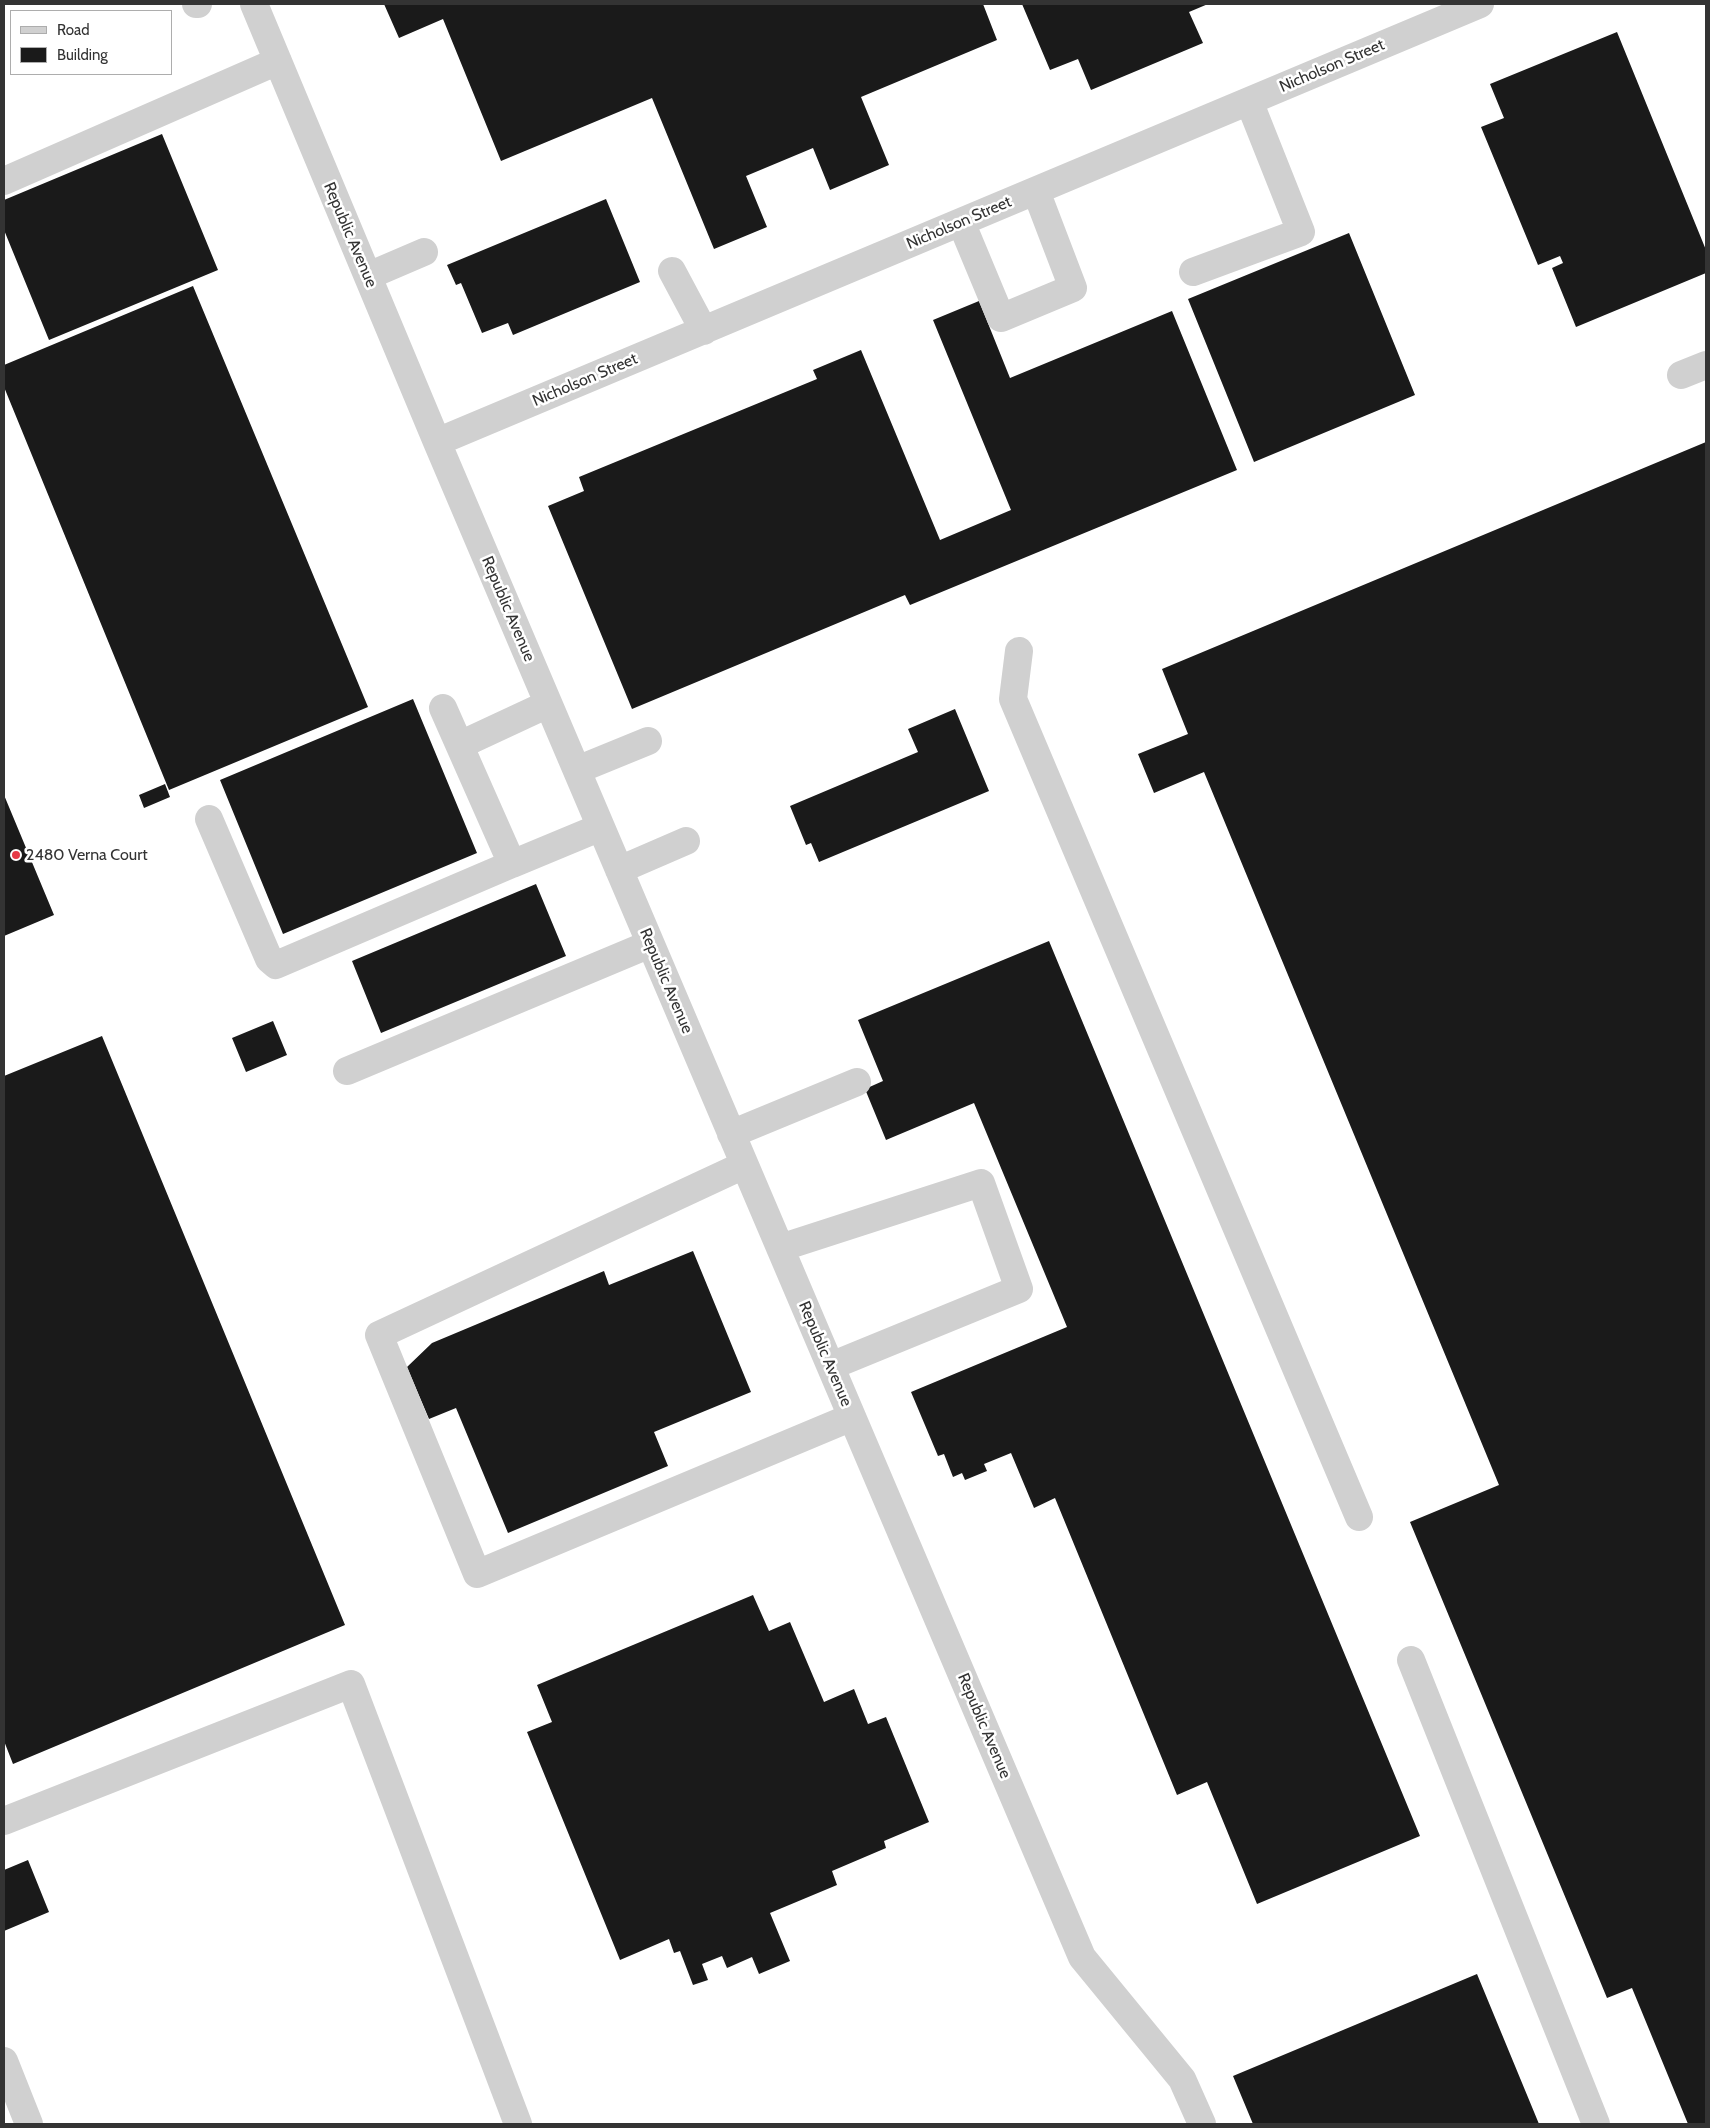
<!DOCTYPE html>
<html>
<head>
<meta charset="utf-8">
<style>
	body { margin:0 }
	#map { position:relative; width:1710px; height:2128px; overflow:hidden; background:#fff; font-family:Cabin,sans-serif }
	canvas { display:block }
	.frame { position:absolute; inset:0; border:5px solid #333; pointer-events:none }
	.legend { position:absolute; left:10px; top:10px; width:162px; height:65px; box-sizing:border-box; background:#fff; border:1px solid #adadad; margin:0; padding:6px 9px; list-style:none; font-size:15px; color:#333 }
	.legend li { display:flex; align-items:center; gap:10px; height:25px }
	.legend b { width:25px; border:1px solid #adadad }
</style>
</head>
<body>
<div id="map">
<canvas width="1710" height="2128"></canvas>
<div class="frame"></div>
<ul class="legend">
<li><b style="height:6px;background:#d0d0d0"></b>Road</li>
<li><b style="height:14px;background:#1a1a1a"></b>Building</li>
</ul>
</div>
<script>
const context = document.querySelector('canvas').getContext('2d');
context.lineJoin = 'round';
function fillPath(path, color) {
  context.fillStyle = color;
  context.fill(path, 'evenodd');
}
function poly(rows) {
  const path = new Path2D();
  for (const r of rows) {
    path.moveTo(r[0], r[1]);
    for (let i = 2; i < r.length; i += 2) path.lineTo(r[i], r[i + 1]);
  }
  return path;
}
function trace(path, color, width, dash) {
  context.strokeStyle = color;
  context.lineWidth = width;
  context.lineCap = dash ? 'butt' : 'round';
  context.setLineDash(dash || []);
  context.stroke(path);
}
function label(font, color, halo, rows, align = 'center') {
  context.font = font + ' Cabin,sans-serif';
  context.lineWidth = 5;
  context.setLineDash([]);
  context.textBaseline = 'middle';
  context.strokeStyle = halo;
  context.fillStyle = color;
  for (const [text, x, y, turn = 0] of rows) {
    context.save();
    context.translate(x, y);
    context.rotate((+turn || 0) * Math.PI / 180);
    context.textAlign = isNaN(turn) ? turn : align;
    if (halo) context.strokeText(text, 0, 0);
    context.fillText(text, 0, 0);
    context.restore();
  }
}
fillPath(poly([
	[384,4,983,4,997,40,861,97,889,165,830,190,813,148,746,176,767,227,714,249,652,98,501,161,443,19,399,38],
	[1022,4,1208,4,1189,12,1203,43,1091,90,1078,59,1050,70],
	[1617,32,1706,250,1706,273,1576,327,1552,268,1563,263,1560,256,1538,265,1481,127,1504,118,1490,84],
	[162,134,218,270,49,340,4,230,4,200],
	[606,199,640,282,513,335,508,323,482,333,461,283,456,285,447,265],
	[1349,233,1415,395,1254,462,1188,299],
	[193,286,368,707,169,790,4,387,4,365],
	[979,301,1010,378,1172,311,1237,470,910,605,905,595,632,709,548,506,584,491,579,477,817,379,813,370,861,350,940,540,1011,510,933,320],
	[1706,442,1706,2124,1688,2124,1632,1988,1607,1998,1410,1522,1499,1485,1204,772,1154,793,1138,754,1188,734,1162,669],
	[413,699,477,853,283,934,220,780],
	[955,709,989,791,819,862,811,843,806,845,790,806,918,752,908,729],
	[165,784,170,797,144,808,139,795],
	[4,795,54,915,4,936],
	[536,884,566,956,381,1033,352,961],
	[1049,941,1420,1836,1257,1904,1207,1782,1177,1795,1055,1498,1034,1508,1011,1453,984,1464,987,1471,965,1480,962,1473,953,1477,944,1454,938,1456,911,1392,1067,1327,974,1103,886,1140,865,1089,883,1081,858,1020],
	[273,1021,287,1055,246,1072,232,1038],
	[102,1036,345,1625,13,1764,4,1741,4,1076],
	[693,1251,751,1392,654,1432,668,1466,508,1533,456,1408,429,1419,407,1367,432,1343,604,1271,609,1285],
	[753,1595,769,1631,790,1622,824,1702,854,1689,868,1724,886,1717,929,1822,884,1841,886,1848,832,1871,837,1885,770,1913,790,1961,759,1974,752,1957,727,1968,722,1956,702,1964,708,1980,693,1985,680,1951,674,1953,669,1939,620,1960,527,1732,552,1722,537,1685],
	[28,1860,49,1912,4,1931,4,1870],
	[1477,1974,1539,2124,1253,2124,1233,2076]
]), '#1a1a1a');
trace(poly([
	[196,4,198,4],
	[254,4,437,442,1082,1957,1182,2079,1202,2124],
	[4,181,278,61],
	[961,222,1001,318,1073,288,1036,191],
	[672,271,704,331],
	[1193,272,1301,232,1249,101],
	[368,276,424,252],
	[1681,375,1706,365],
	[437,442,1480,4],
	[1019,651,1013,699,1359,1517],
	[443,708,512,864,601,827],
	[460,745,548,704],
	[577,770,648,741],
	[209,819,269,959,276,965,512,864],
	[619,870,686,841],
	[347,1071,650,944],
	[731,1134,857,1082],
	[744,1165,379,1335,477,1574,852,1417],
	[780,1248,981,1183,1019,1289,831,1366],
	[1411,1660,1596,2124],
	[4,1821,351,1684,518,2124],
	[4,2061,29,2124]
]), '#d0d0d0', 28);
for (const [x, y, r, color] of [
	[16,855,5,"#e63946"]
]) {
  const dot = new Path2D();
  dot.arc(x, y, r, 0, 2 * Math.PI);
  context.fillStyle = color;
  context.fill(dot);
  trace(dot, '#fff', 2);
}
label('16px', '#333', '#fff', [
	["Nicholson Street",1332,66,-23],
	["Nicholson Street",959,223,-23],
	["Republic Avenue",350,235,67],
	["Nicholson Street",585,380,-23],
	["Republic Avenue",508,609,67],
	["Republic Avenue",666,981,67],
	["Republic Avenue",825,1354,67],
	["Republic Avenue",984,1726,67]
]);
label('16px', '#333', '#fff', [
	["2480 Verna Court",26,855]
], 'left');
</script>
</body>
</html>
